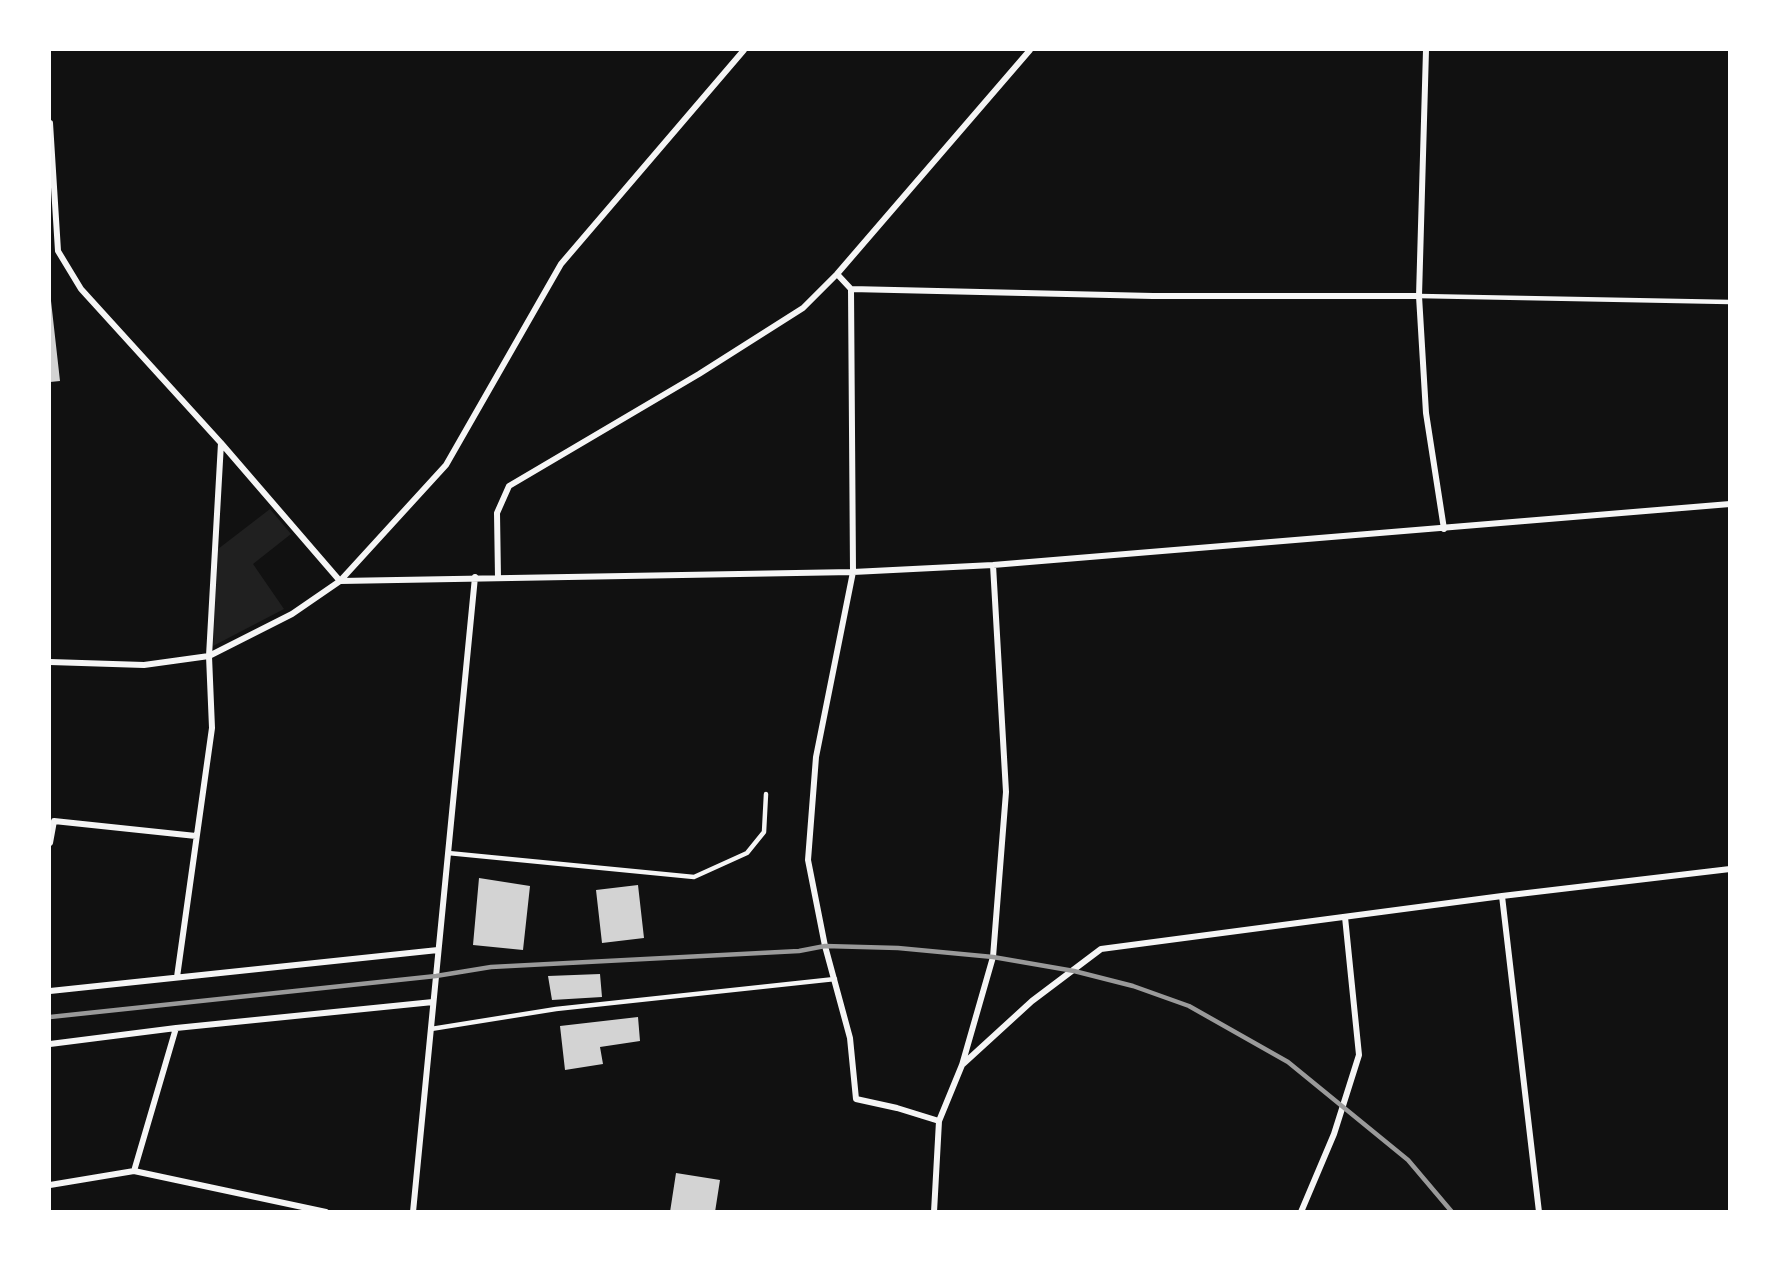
<!DOCTYPE html>
<html>
<head>
<meta charset="utf-8">
<style>
	body { margin:0 }
	#map { position:relative; width:1779px; height:1261px; overflow:hidden; background:#111; font-family:Commissioner,sans-serif }
	canvas { display:block }
	.frame { position:absolute; inset:0; border:51px solid #fff; pointer-events:none }
</style>
</head>
<body>
<div id="map">
<canvas width="1779" height="1261"></canvas>
<div class="frame"></div>
</div>
<script>
const context = document.querySelector('canvas').getContext('2d');
context.lineJoin = 'round';
function fillPath(path, color) {
  context.fillStyle = color;
  context.fill(path, 'evenodd');
}
function poly(rows) {
  const path = new Path2D();
  for (const r of rows) {
    path.moveTo(r[0], r[1]);
    for (let i = 2; i < r.length; i += 2) path.lineTo(r[i], r[i + 1]);
  }
  return path;
}
function trace(path, color, width, dash) {
  context.strokeStyle = color;
  context.lineWidth = width;
  context.lineCap = dash ? 'butt' : 'round';
  context.setLineDash(dash || []);
  context.stroke(path);
}
fillPath(poly([
	[270,509,291,534,253,564,284,609,213,646,218,549]
]), '#202020');
fillPath(poly([
	[50,292,60,381,50,382],
	[479,878,530,886,523,950,473,945],
	[638,885,644,938,602,943,596,890],
	[600,974,602,997,552,1000,548,976],
	[638,1017,640,1041,600,1047,603,1064,565,1070,560,1026],
	[676,1173,720,1180,715,1212,670,1212]
]), '#d3d3d3');
trace(poly([
	[1419,296,1730,302],
	[448,853,694,877,747,853,764,832,766,794],
	[431,1029,556,1009,835,979]
]), '#f5f5f5', 4.5);
trace(poly([
	[1426,50,1419,296,1426,413,1444,529],
	[50,123,58,251,81,289,221,443,340,581],
	[837,274,851,289,1153,296,1419,296],
	[851,289,853,572,816,757,808,860,825,946,850,1038,856,1099,897,1108,939,1121],
	[498,578,497,513,509,486,699,374,803,308,837,274,1030,50],
	[340,581,853,572,993,565,1730,504],
	[50,662,144,665,209,656,292,614,340,581,446,465,561,264,744,50],
	[50,843,54,821,196,836],
	[1502,896,1539,1212],
	[177,977,212,728,209,656,221,443],
	[50,991,438,950],
	[50,1044,176,1028,433,1002],
	[962,1065,1032,1001,1101,949,1502,896,1730,869],
	[134,1171,176,1028],
	[50,1185,134,1171,326,1212],
	[413,1212,475,577],
	[934,1212,939,1121,962,1065,993,957,1006,792,993,565],
	[1301,1212,1334,1134,1359,1055,1345,917]
]), '#f5f5f5', 6);
trace(poly([
	[50,1017,436,976,491,967,799,951,825,946,898,948,993,957,1074,971,1133,986,1189,1006,1288,1062,1408,1160,1452,1212]
]), '#9a9a9a', 4.5);
</script>
</body>
</html>
